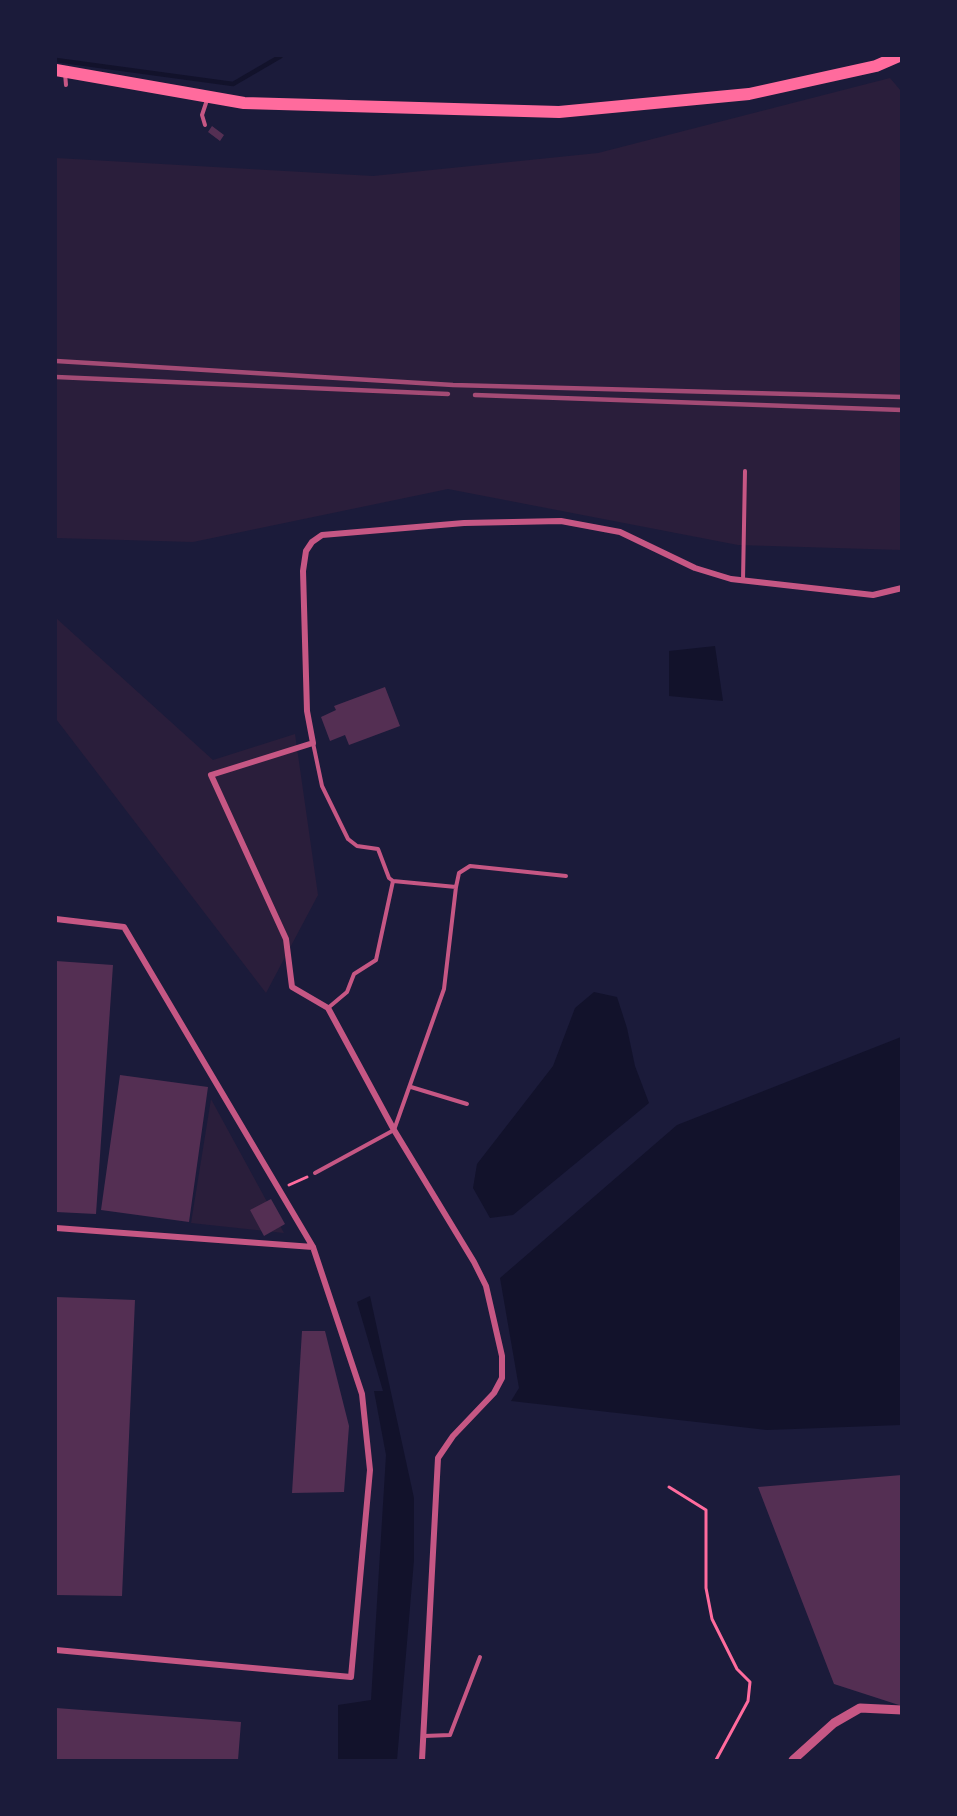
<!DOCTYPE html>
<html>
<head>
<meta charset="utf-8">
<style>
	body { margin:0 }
	#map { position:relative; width:957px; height:1816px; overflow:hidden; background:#1b1b3a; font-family:Barlow,sans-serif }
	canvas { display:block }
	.frame { position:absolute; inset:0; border:57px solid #1b1b3a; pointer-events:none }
</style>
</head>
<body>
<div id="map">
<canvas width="957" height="1816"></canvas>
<div class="frame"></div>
</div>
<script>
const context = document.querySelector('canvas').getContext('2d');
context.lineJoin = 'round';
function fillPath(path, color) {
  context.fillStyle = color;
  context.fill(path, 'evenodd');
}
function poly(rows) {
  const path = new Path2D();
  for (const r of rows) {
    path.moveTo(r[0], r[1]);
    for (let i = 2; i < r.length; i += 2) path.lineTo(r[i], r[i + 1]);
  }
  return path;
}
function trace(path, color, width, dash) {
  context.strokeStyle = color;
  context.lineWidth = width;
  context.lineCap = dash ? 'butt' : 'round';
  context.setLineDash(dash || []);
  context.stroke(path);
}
fillPath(poly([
	[890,78,901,91,901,550,738,545,448,489,193,542,56,538,56,158,373,176,598,153],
	[56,618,213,760,295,734,318,895,266,993,56,719],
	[211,1099,284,1233,191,1223]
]), '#2a1e3b');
fillPath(poly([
	[715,646,723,701,669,696,669,651],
	[594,992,617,997,627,1028,635,1066,649,1103,513,1215,490,1218,473,1188,477,1164,553,1066,575,1008],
	[901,1037,901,1425,767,1430,511,1401,519,1388,500,1278,677,1125],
	[370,1296,414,1498,414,1560,397,1760,338,1760,338,1705,371,1700,386,1455,374,1391,383,1391,357,1302]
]), '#12122b');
trace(poly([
	[56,60,233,84,281,56]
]), '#12122b', 4.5);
fillPath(poly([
	[212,126,224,135,220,141,208,132],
	[385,687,400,726,349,745,345,735,330,741,321,717,336,710,334,706],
	[56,961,113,965,96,1214,56,1212],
	[120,1075,208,1087,189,1222,101,1210],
	[271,1199,285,1224,264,1236,250,1210],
	[56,1297,135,1300,122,1596,56,1595],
	[302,1331,325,1331,349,1426,344,1492,292,1493],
	[902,1475,902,1706,834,1684,758,1487],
	[56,1708,241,1722,238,1760,56,1760]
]), '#542f53');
trace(poly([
	[289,1185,307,1177],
	[669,1487,706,1510,706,1588,712,1619,737,1669,750,1682,748,1701,716,1760]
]), '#ff6b9d', 3);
trace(poly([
	[65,73,66,85],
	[205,125,202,115,207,100],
	[743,580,745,471],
	[313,743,322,786,348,839,357,846,378,849,389,878,393,881,376,960,354,974,347,992,328,1008],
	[456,887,459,873,470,866,566,876],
	[411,1087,467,1104],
	[315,1173,394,1130,444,989,456,887,393,881],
	[424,1736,450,1735,480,1657]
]), '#c65784', 4);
trace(poly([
	[56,919,124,927,313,1247,362,1394,370,1470,351,1677,56,1650],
	[56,1228,313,1247],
	[422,1760,438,1458,453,1436,494,1393,502,1378,502,1356,486,1286,474,1262,394,1130,328,1008,292,987,286,939,211,775,313,743,307,711,303,571,306,551,312,542,322,535,464,523,561,521,620,532,695,568,731,579,873,595,902,588]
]), '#c65784', 6);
trace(poly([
	[793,1760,834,1723,860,1708,902,1710]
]), '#c65784', 9);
trace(poly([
	[56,70,244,103,559,112,749,94,876,66,899,56]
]), '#ff6b9d', 12);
trace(poly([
	[56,361,453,385,902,397],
	[56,377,448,394],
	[475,395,902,410]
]), '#a44b75', 4.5);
</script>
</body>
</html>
